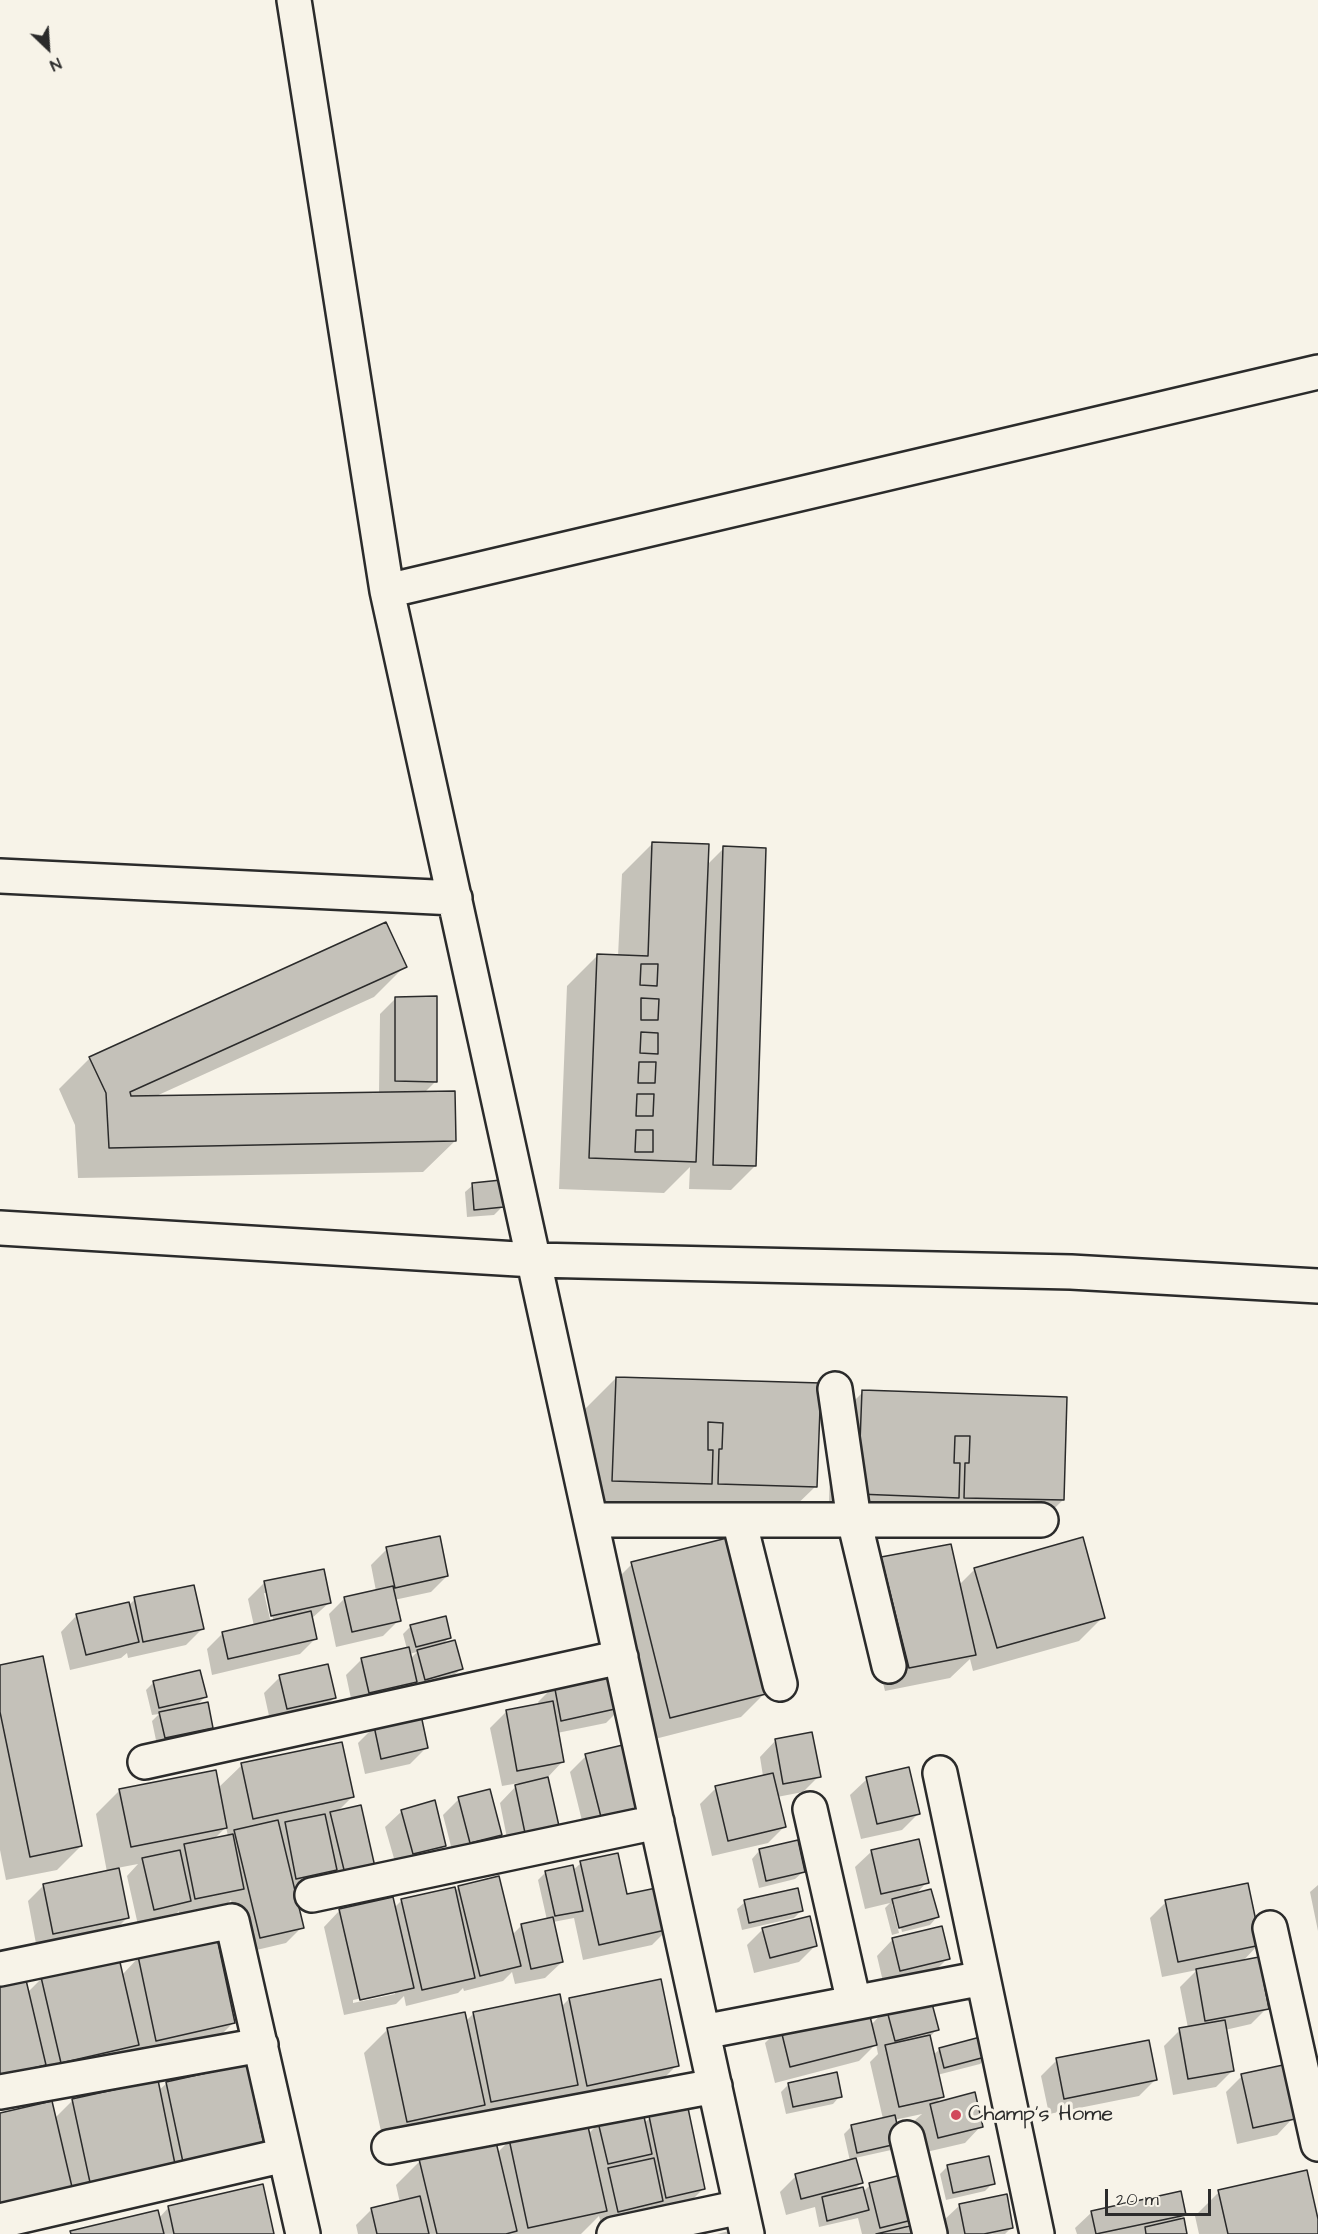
<!DOCTYPE html>
<html>
<head>
<meta charset="utf-8">
<style>
	body { margin:0 }
	#map { position:relative; width:1318px; height:2234px; overflow:hidden; background:#f7f3e8; font-family:"Architects Daughter",sans-serif }
	canvas { display:block }
	.north { position:absolute; left:18px; top:18px; width:60px; height:60px; -webkit-text-stroke:4px #f7f3e8; paint-order:stroke; rotate:155deg; font-size:16px; font-weight:700; line-height:24px; text-align:center; color:#2b2b2b }
	.north::after { content:''; display:block; margin:auto; width:21px; height:27px; background:#2b2b2b; clip-path:polygon(50% 0,100% 100%,50% 72%,0 100%) }
	.scale { position:absolute; left:1105px; top:2189px; width:106px; height:27px; box-sizing:border-box; border:3px solid #2b2b2b; border-top:0; padding-left:8px; font-size:18px; line-height:21px; white-space:nowrap; color:#2b2b2b; -webkit-text-stroke:4px #f7f3e8; paint-order:stroke }
</style>
</head>
<body>
<div id="map">
<canvas width="1318" height="2234"></canvas>
<div class="north">N</div>
<div class="scale">20 m</div>
</div>
<script>
const context = document.querySelector('canvas').getContext('2d');
context.lineJoin = 'round';
function fillPath(path, color) {
  context.fillStyle = color;
  context.fill(path, 'evenodd');
}
function poly(rows) {
  const path = new Path2D();
  for (const r of rows) {
    path.moveTo(r[0], r[1]);
    for (let i = 2; i < r.length; i += 2) path.lineTo(r[i], r[i + 1]);
  }
  return path;
}
function trace(path, color, width, dash) {
  context.strokeStyle = color;
  context.lineWidth = width;
  context.lineCap = dash ? 'butt' : 'round';
  context.setLineDash(dash || []);
  context.stroke(path);
}
function label(font, color, halo, rows, align = 'center') {
  context.font = font + ' "Architects Daughter",sans-serif';
  context.lineWidth = 6;
  context.setLineDash([]);
  context.textBaseline = 'middle';
  context.strokeStyle = halo;
  context.fillStyle = color;
  for (const [text, x, y, turn = 0] of rows) {
    context.save();
    context.translate(x, y);
    context.rotate((+turn || 0) * Math.PI / 180);
    context.textAlign = isNaN(turn) ? turn : align;
    if (halo) context.strokeText(text, 0, 0);
    context.fillText(text, 0, 0);
    context.restore();
  }
}
fillPath(poly([
	[653,843,707,865,724,848,755,1166,731,1190,689,1189,690,1167,664,1193,559,1189,567,986,598,955,618,956,622,874],
	[405,966,374,997,154,1097,379,1093,380,1014,396,998,436,1081,424,1093,455,1141,423,1172,78,1178,75,1125,59,1089,90,1058],
	[473,1185,502,1207,494,1215,467,1217,465,1192],
	[616,1378,819,1384,816,1486,784,1517,581,1511,585,1409],
	[863,1392,1066,1398,1063,1500,1031,1531,828,1525,832,1423],
	[387,1549,447,1576,431,1592,394,1600,399,1620,383,1636,336,1647,329,1614,345,1598,376,1591,371,1565],
	[882,1558,959,1585,975,1569,1103,1617,1079,1641,973,1671,970,1659,950,1678,885,1691,858,1582],
	[632,1564,765,1693,741,1717,647,1741,608,1588],
	[323,1570,330,1602,311,1619,316,1638,300,1654,212,1675,207,1649,223,1633,254,1626,248,1599,264,1583],
	[264,1593,267,1593,274,1623,271,1623],
	[135,1599,202,1629,186,1645,128,1658,127,1653,121,1658,70,1670,61,1632,77,1615,129,1605],
	[411,1626,450,1637,442,1645,461,1669,453,1676,417,1686,416,1681,399,1698,353,1708,346,1675,362,1659,407,1649,403,1634],
	[417,1652,410,1659,409,1654],
	[0,1667,81,1846,57,1870,6,1880,0,1850],
	[280,1677,334,1698,318,1714,271,1725,264,1693],
	[154,1682,205,1697,196,1706,212,1727,204,1735,157,1745,152,1721,159,1714,152,1715,146,1690],
	[554,1686,622,1707,606,1723,557,1733,563,1761,547,1778,557,1825,509,1848,500,1803,519,1783,502,1786,490,1728,507,1711,539,1705,538,1702],
	[374,1727,426,1748,410,1764,365,1774,358,1743],
	[776,1740,819,1776,803,1792,777,1797,784,1827,768,1843,712,1856,700,1804,716,1788,763,1776,760,1757],
	[586,1756,647,1810,586,1837,570,1772],
	[242,1765,352,1797,337,1812,373,1866,319,1886,294,1891,302,1927,286,1943,244,1953,231,1900,226,1905,179,1914,179,1911,173,1917,138,1925,127,1876,138,1864,117,1868,127,1918,111,1934,37,1949,28,1901,44,1885,107,1872,96,1814,120,1790,218,1788],
	[226,1827,228,1836,214,1839],
	[867,1779,919,1813,902,1830,861,1839,850,1795],
	[459,1799,500,1834,484,1850,454,1858,443,1815],
	[402,1811,445,1845,429,1861,397,1869,385,1827],
	[759,1851,803,1872,795,1879,759,1888,752,1859],
	[872,1851,927,1882,915,1895,937,1917,930,1925,902,1932,895,1904,892,1904,899,1933,892,1935,885,1908,890,1903,865,1909,855,1867],
	[581,1863,668,1929,652,1945,583,1960,574,1918,553,1922,562,1962,545,1978,515,1984,512,1972,503,1981,464,1991,463,1988,458,1993,406,2006,404,1996,396,2004,344,2015,324,1927,340,1910,394,1908,402,1900,454,1892,459,1887,512,1935,522,1925,547,1920,538,1880,546,1872,572,1871],
	[395,1991,395,1994,353,2003,353,2000],
	[1318,1885,1318,1931,1310,1892],
	[745,1902,802,1910,794,1918,742,1930,737,1909],
	[1166,1902,1259,1944,1242,1962,1267,2008,1251,2024,1225,2030,1232,2071,1216,2087,1173,2095,1164,2046,1180,2030,1188,2028,1180,1987,1197,1970,1162,1977,1150,1918],
	[763,1929,815,1946,799,1962,754,1973,747,1945],
	[893,1939,948,1958,932,1974,884,1986,877,1956],
	[138,1958,234,2022,210,2046,133,2064,130,2052,113,2068,0,2093,0,1988,27,1993,42,1978,122,1975],
	[569,1999,677,2065,653,2089,384,2145,364,2053,388,2029,466,2021,474,2013,561,2007],
	[887,2008,937,2029,929,2038,933,2055,940,2049,988,2056,980,2064,937,2075,942,2097,935,2104,981,2126,965,2143,922,2153,914,2121,922,2114,894,2120,899,2142,891,2150,855,2158,861,2183,853,2191,863,2192,870,2185,915,2218,904,2228,918,2234,862,2234,858,2218,819,2227,815,2207,786,2215,780,2192,796,2176,850,2161,844,2134,852,2126,883,2119,870,2062,878,2054,876,2044,859,2061,775,2083,765,2043,781,2027,871,2025],
	[1057,2060,1155,2080,1139,2096,1049,2114,1041,2076],
	[1242,2076,1293,2118,1277,2135,1237,2144,1226,2092],
	[167,2083,264,2149,0,2221,0,2115,54,2119,73,2100,158,2091],
	[789,2084,840,2096,833,2104,786,2114,781,2092],
	[650,2118,703,2189,687,2205,602,2227,599,2216,581,2234,358,2234,356,2225,372,2209,400,2203,396,2185,420,2161,497,2153,510,2140,588,2134,599,2123,644,2123],
	[948,2166,993,2183,985,2191,946,2200,940,2174],
	[1219,2192,1318,2226,1318,2234,1199,2234,1195,2216],
	[960,2205,1012,2227,1005,2234,946,2234,943,2221],
	[169,2207,273,2234,69,2234,159,2218],
	[1092,2212,1184,2214,1178,2221,1186,2234,1077,2234,1075,2228],
	[737,2229,738,2234,717,2234]
]), '#0003');
const building = poly([
	[652,842,709,844,696,1162,589,1158,597,954,648,956,652,842],
	[641,964,658,964,657,986,640,985,641,964],
	[641,998,659,999,658,1020,641,1020,641,998],
	[641,1032,658,1033,658,1054,640,1053,641,1032],
	[639,1062,656,1062,655,1083,638,1083,639,1062],
	[637,1094,654,1094,653,1116,636,1116,637,1094],
	[636,1130,653,1130,653,1152,635,1152,636,1130],
	[723,846,766,848,756,1166,713,1165,723,846],
	[386,922,407,967,130,1092,131,1096,455,1091,456,1141,109,1148,106,1093,89,1057,386,922],
	[437,996,437,1082,395,1081,395,997,437,996],
	[501,1180,504,1207,474,1210,472,1183,501,1180],
	[616,1377,821,1383,817,1487,718,1484,719,1449,722,1449,723,1423,708,1422,708,1450,713,1450,712,1484,612,1481,616,1377],
	[862,1390,1067,1397,1064,1500,964,1498,965,1463,969,1463,970,1436,955,1436,954,1463,960,1463,959,1498,858,1494,862,1390],
	[440,1536,448,1576,395,1588,386,1547,440,1536],
	[1083,1537,1105,1618,997,1648,974,1568,1083,1537],
	[727,1538,766,1694,670,1718,631,1562,727,1538],
	[951,1544,976,1655,909,1668,881,1557,951,1544],
	[324,1569,331,1603,271,1616,264,1581,324,1569],
	[194,1585,204,1629,143,1642,134,1597,194,1585],
	[393,1586,401,1621,352,1632,344,1597,393,1586],
	[129,1602,139,1642,86,1655,76,1614,129,1602],
	[311,1611,317,1639,228,1659,222,1632,311,1611],
	[446,1616,451,1638,416,1647,410,1625,446,1616],
	[455,1640,463,1669,425,1680,417,1650,455,1640],
	[409,1647,417,1682,369,1693,361,1658,409,1647],
	[43,1656,82,1846,30,1857,0,1712,0,1665,43,1656],
	[328,1664,336,1698,287,1709,279,1675,328,1664],
	[200,1670,207,1697,159,1708,153,1681,200,1670],
	[616,1672,624,1707,561,1721,554,1684,616,1672],
	[553,1701,564,1762,517,1771,506,1710,553,1701],
	[208,1702,213,1728,165,1738,159,1712,208,1702],
	[421,1715,428,1748,381,1759,374,1726,421,1715],
	[812,1732,821,1777,783,1784,775,1739,812,1732],
	[342,1742,354,1797,253,1819,241,1763,342,1742],
	[631,1743,648,1810,602,1821,585,1754,631,1743],
	[909,1767,920,1814,877,1824,866,1777,909,1767],
	[216,1770,227,1828,131,1847,119,1789,216,1770],
	[773,1773,786,1827,728,1841,715,1786,773,1773],
	[548,1777,559,1826,525,1833,515,1785,548,1777],
	[490,1789,502,1835,470,1843,458,1797,490,1789],
	[435,1800,446,1846,413,1854,401,1810,435,1800],
	[361,1805,375,1867,345,1874,330,1812,361,1805],
	[325,1814,337,1870,296,1879,285,1822,325,1814],
	[278,1820,304,1928,260,1938,234,1830,278,1820],
	[233,1834,244,1889,195,1899,184,1844,233,1834],
	[919,1839,929,1883,881,1894,871,1850,919,1839],
	[798,1840,805,1872,766,1881,759,1849,798,1840],
	[180,1850,191,1901,154,1910,142,1858,180,1850],
	[618,1853,627,1894,661,1887,670,1929,599,1945,580,1861,618,1853],
	[573,1865,583,1911,555,1916,545,1871,573,1865],
	[119,1868,129,1918,53,1934,43,1884,119,1868],
	[499,1876,521,1966,480,1976,458,1886,499,1876],
	[1248,1883,1261,1945,1178,1962,1165,1900,1248,1883],
	[455,1887,475,1978,422,1990,401,1899,455,1887],
	[798,1888,803,1911,749,1923,744,1900,798,1888],
	[931,1889,939,1917,899,1928,892,1899,931,1889],
	[393,1897,414,1988,360,2000,339,1909,393,1897],
	[810,1916,817,1946,770,1958,762,1928,810,1916],
	[553,1917,563,1962,531,1969,521,1924,553,1917],
	[942,1926,950,1959,900,1971,892,1938,942,1926],
	[217,1938,235,2023,156,2041,138,1956,217,1938],
	[1259,1957,1269,2009,1205,2021,1196,1969,1259,1957],
	[119,1958,139,2045,61,2063,41,1977,119,1958],
	[661,1979,679,2066,587,2086,569,1998,661,1979],
	[26,1980,46,2065,0,2076,0,1987,26,1980],
	[560,1994,578,2085,491,2102,473,2012,560,1994],
	[930,1996,939,2030,895,2041,886,2007,930,1996],
	[867,2004,877,2045,790,2067,780,2026,867,2004],
	[465,2012,485,2105,407,2122,387,2028,465,2012],
	[1225,2020,1234,2071,1188,2079,1179,2028,1225,2020],
	[930,2035,944,2097,899,2107,885,2045,930,2035],
	[984,2036,989,2056,944,2068,939,2048,984,2036],
	[1149,2040,1157,2080,1064,2099,1056,2058,1149,2040],
	[247,2064,265,2149,184,2167,166,2082,247,2064],
	[1283,2065,1295,2119,1253,2128,1241,2074,1283,2065],
	[837,2072,842,2097,793,2107,788,2083,837,2072],
	[158,2080,176,2169,91,2187,72,2099,158,2080],
	[975,2092,983,2127,938,2138,930,2104,975,2092],
	[52,2101,72,2187,0,2203,0,2113,52,2101],
	[688,2108,705,2189,666,2198,649,2116,688,2108],
	[643,2112,652,2154,608,2164,598,2122,643,2112],
	[895,2115,901,2143,857,2153,851,2125,895,2115],
	[587,2122,607,2211,528,2228,509,2139,587,2122],
	[496,2142,517,2231,506,2234,437,2234,419,2159,496,2142],
	[989,2156,995,2184,953,2193,947,2165,989,2156],
	[654,2158,663,2201,618,2212,608,2168,654,2158],
	[856,2158,863,2183,801,2199,795,2174,856,2158],
	[1307,2170,1318,2219,1318,2234,1228,2234,1218,2190,1307,2170],
	[905,2174,916,2219,880,2228,869,2183,905,2174],
	[263,2184,274,2234,174,2234,168,2206,263,2184],
	[863,2187,869,2210,827,2221,822,2197,863,2187],
	[1181,2191,1186,2215,1096,2234,1091,2211,1181,2191],
	[1007,2194,1013,2228,984,2234,965,2234,959,2204,1007,2194],
	[420,2196,429,2234,377,2234,371,2208,420,2196],
	[158,2210,164,2234,71,2234,70,2231,158,2210],
	[1184,2218,1187,2234,1146,2234,1145,2227,1184,2218],
	[918,2224,920,2234,876,2234,918,2224]
]);
fillPath(building, '#c4c1b9');
trace(building, '#2b2b2b', 1.5);
const minor = poly([
	[294,0,387,591],
	[0,876,455,898],
	[0,1228,534,1260,1071,1272,1318,1286],
	[835,1389,854,1520,889,1666],
	[591,1520,1041,1520],
	[739,1520,780,1684],
	[145,1762,621,1657],
	[940,1773,1037,2234],
	[810,1809,854,2003],
	[312,1895,657,1822],
	[1270,1928,1318,2144],
	[0,1969,232,1921,303,2234],
	[703,2032,983,1978],
	[0,2092,261,2045],
	[907,2138,930,2234],
	[389,2147,715,2086],
	[0,2221,285,2155],
	[614,2234,741,2207],
	[747,2234,387,591,1318,372]
]);
trace(minor, '#2b2b2b', 38);
trace(minor, '#f7f3e8', 33);
for (const [x, y, r, color] of [
	[956,2115,6,"#d1495b"]
]) {
  const dot = new Path2D();
  dot.arc(x, y, r, 0, 2 * Math.PI);
  context.fillStyle = color;
  context.fill(dot);
  trace(dot, '#f7f3e8', 2);
}
label('22px', '#2b2b2b', '#f7f3e8', [
	["Champ's Home",968,2115]
], 'left');
</script>
</body>
</html>
